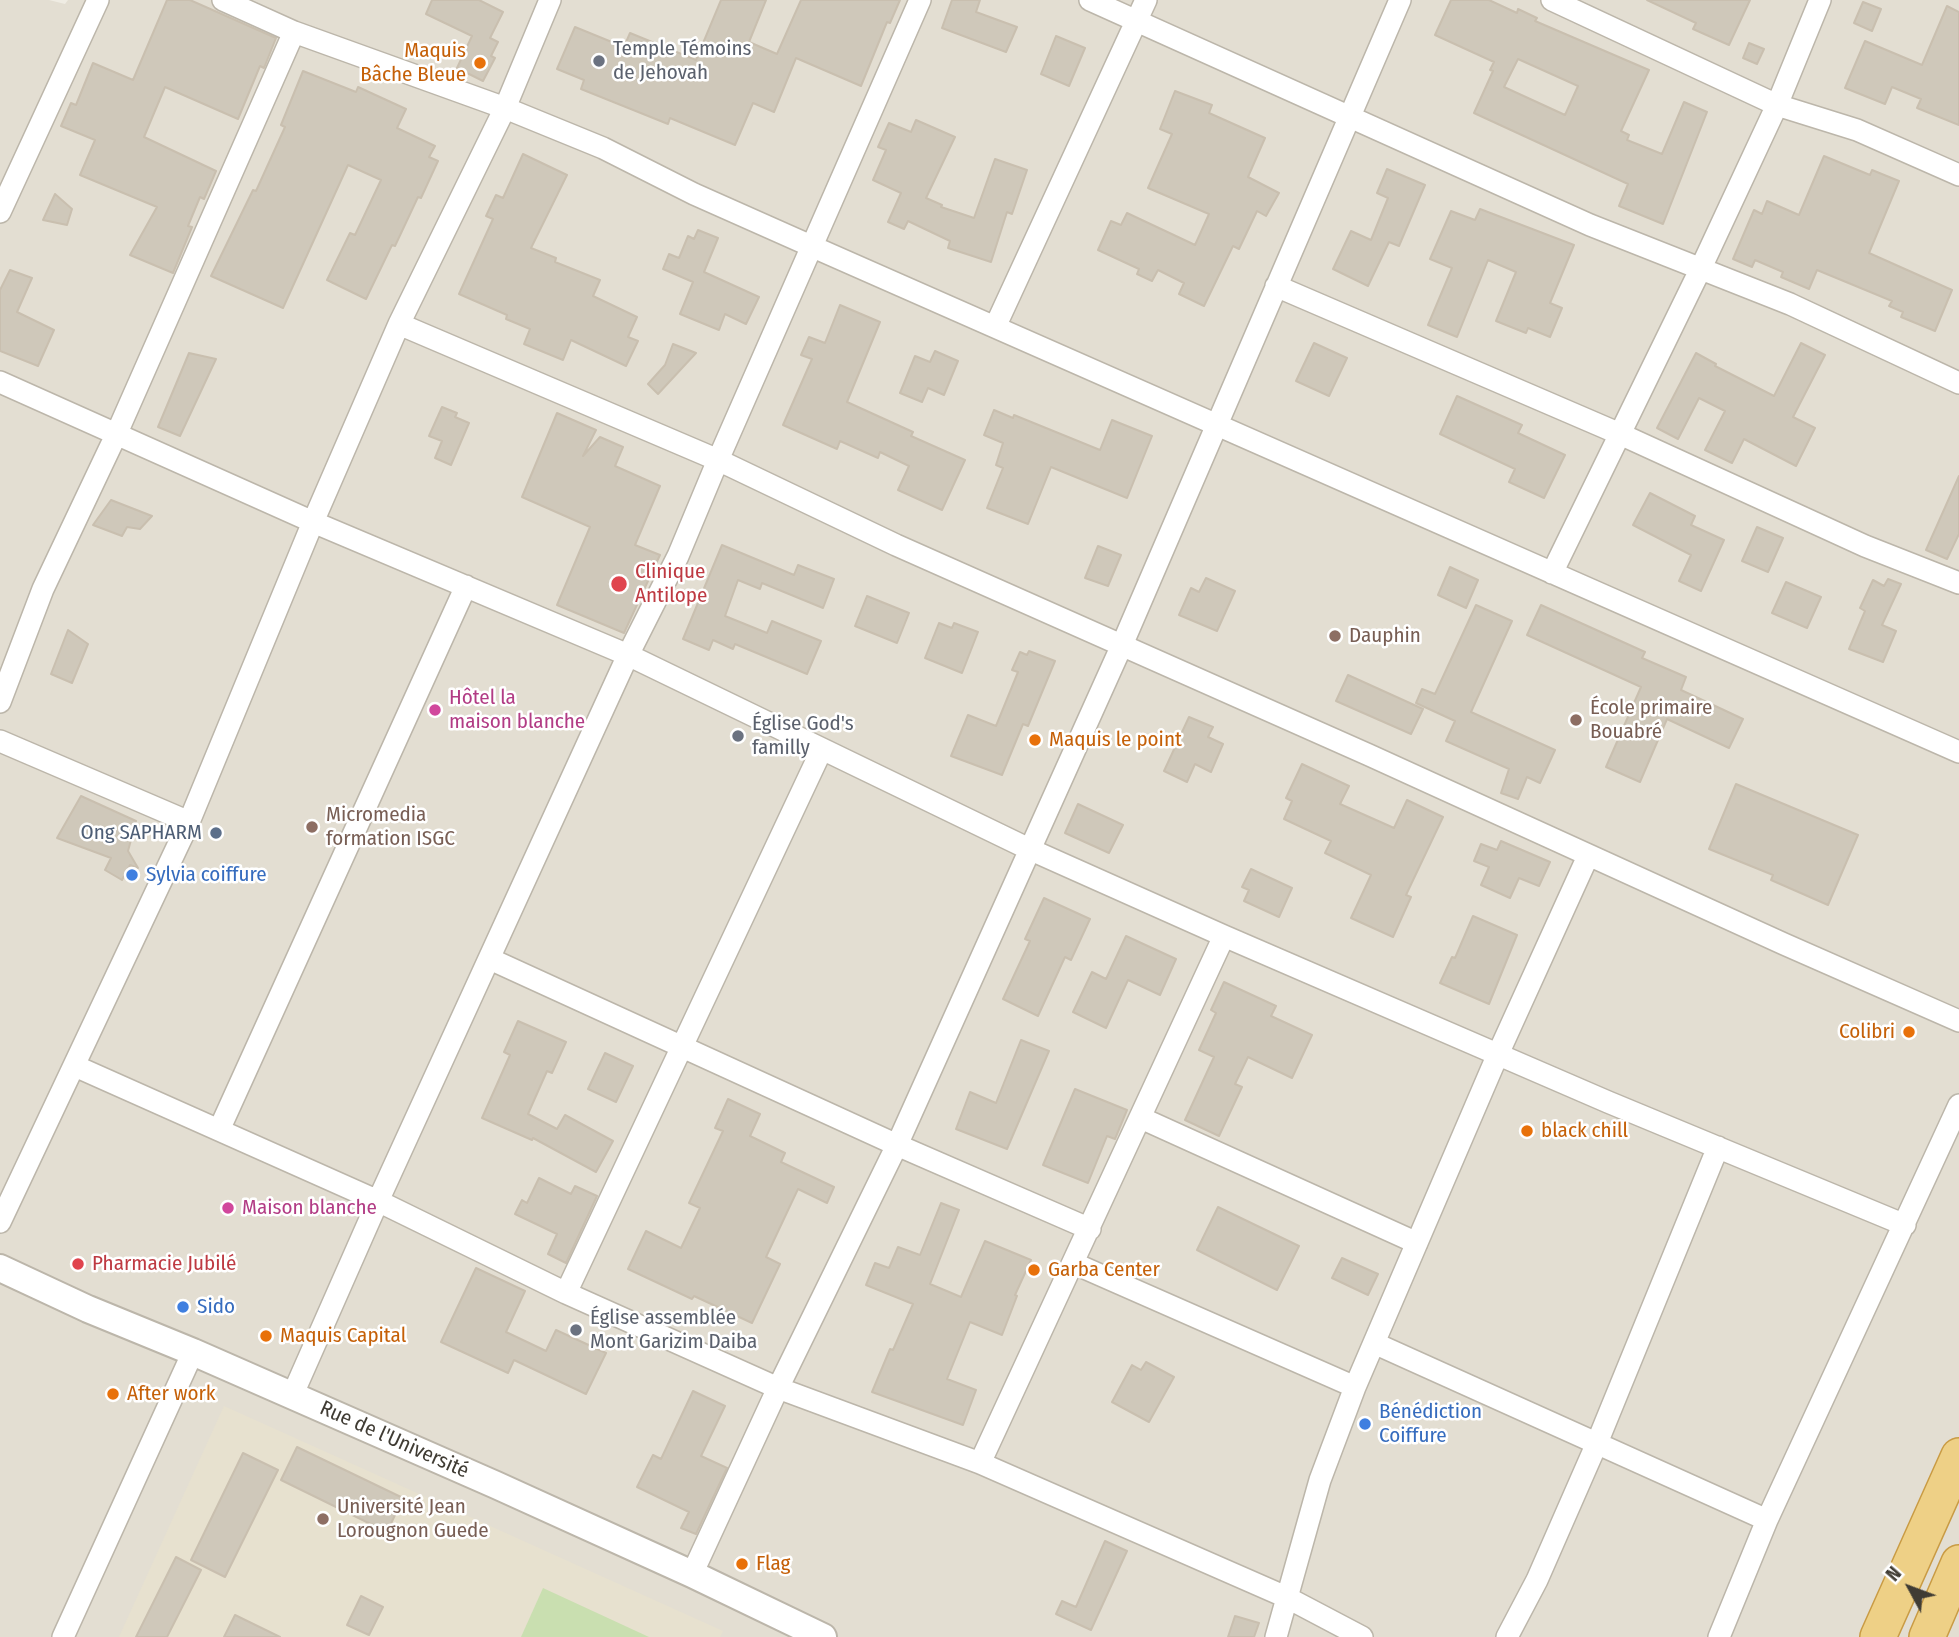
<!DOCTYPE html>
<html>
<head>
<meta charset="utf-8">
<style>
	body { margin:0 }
	#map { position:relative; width:1959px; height:1637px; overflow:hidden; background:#efece3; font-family:"Fira Sans Condensed",sans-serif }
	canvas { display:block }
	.north { position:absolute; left:1875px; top:1553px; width:70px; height:70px; -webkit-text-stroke:5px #fff; paint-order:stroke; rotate:311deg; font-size:19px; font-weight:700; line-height:28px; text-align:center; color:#403c34 }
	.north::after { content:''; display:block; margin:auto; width:24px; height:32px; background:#403c34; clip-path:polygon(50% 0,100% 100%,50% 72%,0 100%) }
</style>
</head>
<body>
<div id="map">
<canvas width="1959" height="1637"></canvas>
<div class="north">N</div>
</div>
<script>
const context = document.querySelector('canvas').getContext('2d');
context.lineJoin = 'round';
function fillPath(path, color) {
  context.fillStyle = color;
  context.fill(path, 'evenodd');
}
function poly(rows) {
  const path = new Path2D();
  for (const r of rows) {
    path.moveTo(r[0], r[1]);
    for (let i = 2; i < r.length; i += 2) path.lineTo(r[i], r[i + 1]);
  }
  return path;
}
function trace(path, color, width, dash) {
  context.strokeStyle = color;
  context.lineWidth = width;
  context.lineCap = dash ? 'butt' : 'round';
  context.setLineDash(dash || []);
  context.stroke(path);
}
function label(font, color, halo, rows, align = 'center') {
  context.font = font + ' "Fira Sans Condensed",sans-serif';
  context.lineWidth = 5;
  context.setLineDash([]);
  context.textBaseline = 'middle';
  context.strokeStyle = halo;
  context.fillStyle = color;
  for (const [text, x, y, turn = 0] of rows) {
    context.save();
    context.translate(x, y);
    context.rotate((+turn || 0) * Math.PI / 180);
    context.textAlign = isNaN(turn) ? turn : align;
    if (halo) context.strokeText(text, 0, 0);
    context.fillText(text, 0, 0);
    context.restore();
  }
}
fillPath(poly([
	[0,0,49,0,65,4,68,0,1959,0,1959,1637,0,1637]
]), '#e3ded2');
fillPath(poly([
	[224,1406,723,1631,720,1637,119,1637]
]), '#e7e1cf');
fillPath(poly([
	[543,1588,649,1637,521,1637]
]), '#c9dfb0');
const building = poly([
	[167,0,190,0,276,38,264,68,260,66,238,119,165,87,144,137,216,171,204,199,200,197,188,226,192,227,173,273,130,255,157,207,80,175,95,140,61,126,71,103,76,105,93,63,133,80,167,0],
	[432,0,479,0,503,12,490,38,498,42,491,56,495,58,483,81,457,68,472,36,426,14,432,0],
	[721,0,766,0,749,42,777,54,801,0,900,0,890,23,887,22,861,86,796,58,774,112,753,103,735,145,670,118,668,124,581,89,584,80,557,69,575,27,624,47,630,33,696,60,721,0],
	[952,0,980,0,976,12,1017,27,1006,52,942,28,952,0],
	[1451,0,1489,0,1517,13,1518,9,1537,18,1535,21,1649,70,1621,131,1629,135,1627,140,1662,154,1684,102,1707,112,1663,224,1619,206,1628,184,1474,113,1493,71,1490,70,1494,62,1435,35,1451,0],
	[1518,59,1578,86,1565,115,1504,87,1518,59],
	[1647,0,1750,0,1729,45,1693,29,1696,23,1647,0],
	[1863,2,1881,9,1872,31,1854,23,1863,2],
	[1947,6,1959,12,1959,125,1917,108,1921,99,1892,87,1885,104,1845,88,1865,41,1922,65,1947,6],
	[1056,36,1085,48,1069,86,1041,74,1056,36],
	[1749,43,1764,49,1757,64,1743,58,1749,43],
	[303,71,356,92,358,87,406,109,397,128,435,146,429,157,438,161,421,198,418,197,395,246,392,245,366,299,327,280,350,233,355,235,381,180,348,165,283,308,211,276,253,190,256,191,285,127,281,125,303,71],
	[1175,91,1212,105,1209,113,1265,138,1248,177,1279,193,1266,216,1257,211,1239,249,1233,246,1204,306,1179,294,1184,283,1158,270,1152,281,1137,274,1139,269,1098,250,1111,221,1121,225,1127,213,1195,245,1209,214,1148,188,1172,134,1160,129,1175,91],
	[916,120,955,137,926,198,942,205,941,207,974,218,995,159,1027,170,1012,214,1007,212,991,262,948,248,950,241,908,221,904,229,888,222,901,193,873,180,886,150,878,147,889,123,911,132,916,120],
	[523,154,567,175,531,248,556,258,555,262,600,280,593,296,637,317,628,337,638,341,626,366,571,340,563,360,524,344,530,329,506,319,507,315,459,294,493,219,486,216,496,195,503,198,523,154],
	[1824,156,1870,175,1872,170,1899,181,1869,253,1952,290,1935,331,1901,317,1903,312,1889,306,1892,301,1817,270,1809,289,1781,277,1783,272,1755,260,1752,267,1733,259,1754,210,1762,214,1767,201,1799,215,1824,156],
	[1387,169,1425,185,1399,246,1389,242,1368,286,1333,269,1351,231,1371,240,1388,198,1377,193,1387,169],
	[55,194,72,209,67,225,43,220,55,194],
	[1480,209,1574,245,1550,303,1562,308,1550,337,1528,328,1526,333,1496,321,1516,272,1488,260,1457,337,1428,325,1452,268,1430,259,1451,211,1475,220,1480,209],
	[698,230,718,238,704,272,759,297,746,324,725,314,719,330,680,314,693,282,663,269,669,254,679,258,688,236,694,239,698,230],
	[10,270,32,278,17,312,54,330,38,366,0,351,0,290,10,270],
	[840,305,880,322,847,402,913,432,911,436,965,460,942,510,898,490,909,466,880,452,878,458,840,441,837,449,783,425,812,359,801,355,809,337,825,343,840,305],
	[1314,343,1347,358,1329,396,1296,381,1314,343],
	[1801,343,1825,355,1793,417,1815,428,1796,466,1744,439,1732,463,1705,450,1725,411,1699,398,1678,439,1657,428,1696,353,1716,364,1715,366,1774,396,1801,343],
	[673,344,696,353,658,394,648,384,665,365,673,344],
	[935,351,958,361,944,395,928,388,922,402,900,393,915,356,930,362,935,351],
	[189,353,216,359,180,436,158,427,189,353],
	[1457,396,1522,425,1518,433,1565,455,1544,498,1509,482,1515,469,1440,434,1457,396],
	[442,407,457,413,455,417,469,423,451,465,435,458,442,441,429,436,442,407],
	[994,410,1013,418,1014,415,1100,450,1112,420,1152,436,1127,498,1051,467,1028,524,987,508,1003,468,996,465,1003,443,984,435,994,410],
	[557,413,596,430,583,456,600,437,623,447,615,466,660,486,635,545,660,555,624,633,557,605,590,527,522,497,557,413],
	[1959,476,1959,534,1947,559,1926,550,1959,476],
	[1650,493,1695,516,1691,525,1724,540,1701,591,1679,581,1691,555,1633,525,1650,493],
	[111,500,152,516,140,529,127,527,122,536,93,525,111,500],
	[1757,527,1783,538,1768,572,1742,561,1757,527],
	[722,545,794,575,798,565,834,579,823,608,762,583,760,589,738,580,725,616,767,633,772,621,821,641,807,674,735,644,733,649,713,640,709,650,683,639,722,545],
	[1098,546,1121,555,1108,586,1085,578,1098,546],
	[1450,567,1478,580,1466,608,1438,595,1450,567],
	[1206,578,1235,591,1217,631,1179,615,1191,588,1199,592,1206,578],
	[1888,579,1901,584,1882,625,1896,631,1883,662,1849,649,1865,611,1860,608,1873,580,1884,586,1888,579],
	[1786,582,1821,597,1807,628,1772,613,1786,582],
	[867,596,909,613,897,643,855,626,867,596],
	[1476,605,1512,621,1471,712,1555,750,1540,783,1527,777,1518,799,1501,793,1509,769,1446,741,1455,721,1416,703,1422,689,1435,694,1476,605],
	[1541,605,1645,652,1642,658,1686,677,1681,690,1743,719,1729,748,1667,719,1640,782,1606,767,1641,687,1527,635,1541,605],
	[939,623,952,628,954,623,978,632,962,673,925,658,939,623],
	[68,630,88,644,72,683,51,674,68,630],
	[1029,651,1055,661,1028,726,1023,724,1002,775,951,756,968,715,996,726,1018,672,1012,670,1020,652,1027,655,1029,651],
	[1348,675,1423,709,1411,734,1336,701,1348,675],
	[1189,717,1213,727,1208,737,1223,744,1211,772,1195,764,1187,782,1164,771,1189,717],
	[1302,764,1349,786,1340,804,1394,828,1407,800,1443,817,1406,895,1411,897,1393,937,1351,918,1371,875,1325,853,1331,841,1284,819,1292,801,1286,798,1302,764],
	[1736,784,1858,835,1828,905,1771,880,1773,875,1709,849,1736,784],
	[81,796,136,821,128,851,138,868,130,865,122,880,105,870,111,858,57,838,81,796],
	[1078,804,1123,825,1109,853,1065,833,1078,804],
	[1501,841,1550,862,1539,886,1519,878,1510,898,1481,885,1489,867,1474,861,1481,844,1497,850,1501,841],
	[1251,869,1292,888,1279,917,1244,901,1249,890,1242,887,1251,869],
	[1044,898,1090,919,1071,960,1065,957,1038,1016,1003,999,1030,941,1025,939,1044,898],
	[1473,916,1517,935,1489,1004,1440,983,1452,957,1455,958,1473,916],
	[1126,936,1176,959,1160,995,1128,980,1106,1028,1073,1012,1092,972,1106,979,1126,936],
	[1224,982,1276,1006,1271,1016,1312,1035,1292,1078,1248,1057,1235,1084,1242,1087,1219,1136,1185,1120,1214,1057,1199,1050,1216,1013,1211,1010,1224,982],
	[518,1021,566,1042,552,1073,547,1071,528,1114,557,1129,565,1115,613,1141,596,1172,533,1138,532,1140,482,1118,510,1055,504,1052,518,1021],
	[1021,1040,1049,1051,1007,1149,956,1129,970,1092,996,1103,1021,1040],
	[605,1053,633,1066,616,1102,588,1089,605,1053],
	[1075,1089,1127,1110,1115,1139,1107,1136,1088,1183,1043,1165,1075,1089],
	[728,1099,760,1114,750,1136,785,1153,781,1162,834,1187,827,1203,798,1189,766,1257,780,1264,752,1323,694,1296,692,1299,628,1269,646,1231,681,1248,700,1208,689,1203,723,1131,715,1128,728,1099],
	[539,1178,571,1194,575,1186,597,1196,566,1263,548,1254,557,1234,515,1214,522,1200,527,1203,539,1178],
	[941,1203,959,1210,930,1284,961,1297,985,1241,1031,1260,1015,1295,1017,1296,1002,1335,970,1322,947,1379,976,1390,963,1425,872,1392,890,1349,893,1350,913,1304,866,1285,875,1263,889,1268,898,1247,920,1255,941,1203],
	[1218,1207,1299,1246,1277,1290,1197,1250,1218,1207],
	[1342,1258,1378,1274,1368,1295,1332,1278,1342,1258],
	[476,1268,525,1291,506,1332,546,1351,556,1330,606,1353,586,1394,514,1360,508,1373,441,1342,476,1268],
	[1146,1362,1174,1377,1149,1422,1112,1402,1132,1365,1141,1370,1146,1362],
	[693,1391,725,1406,701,1456,727,1468,696,1534,681,1528,689,1512,637,1487,653,1455,661,1459,693,1391],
	[297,1447,403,1498,387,1532,281,1480,297,1447],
	[243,1453,278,1470,225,1577,191,1560,243,1453],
	[1105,1541,1127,1551,1091,1630,1056,1614,1062,1601,1076,1607,1105,1541],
	[176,1557,201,1570,167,1637,136,1637,176,1557],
	[361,1596,383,1607,369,1635,347,1625,361,1596],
	[235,1615,280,1637,224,1637,235,1615],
	[1235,1616,1259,1623,1254,1637,1228,1637,1235,1616]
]);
fillPath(building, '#cfc8ba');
trace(building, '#c9bfaf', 2);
const minor = poly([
	[223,0,294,32,505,108,603,148,694,194,811,246,1959,752],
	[1090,0,1590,225,1790,304,1959,383],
	[1552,0,1777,105,1857,130,1959,175],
	[0,212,98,0],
	[1276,286,1620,434,1865,546,1959,583],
	[399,324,718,460,896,545,1369,755,1784,944,1959,1021],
	[995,327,1146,0],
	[0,382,313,522,628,655,1029,849,1224,936,1608,1102,1905,1225],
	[1552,573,1700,270,1777,105,1820,0],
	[0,702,43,589,116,435,294,32],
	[0,741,189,822],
	[490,959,897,1145,1090,1229],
	[75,1066,378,1201,566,1293,778,1388,980,1463,1286,1597,1362,1637],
	[1141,1118,1417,1243],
	[219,1130,466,586],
	[0,1222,189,822,313,522,399,324,505,108,550,0],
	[1073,1263,1355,1387],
	[566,1293,822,749],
	[1374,1343,1767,1520],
	[292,1396,378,1201,628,655,678,556,718,460,920,0],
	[980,1463,1224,936],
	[692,1574,778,1388,897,1145,1122,645,1400,0],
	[63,1637,193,1352],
	[1276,1637,1320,1480,1355,1387,1498,1054,1588,856],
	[1507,1637,1537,1580,1597,1443,1718,1147],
	[1719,1637,1767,1520,1959,1105]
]);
const tertiary = poly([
	[0,1268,88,1309,193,1352,496,1485,692,1574,823,1637]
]);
const trunk = poly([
	[1878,1637,1959,1456],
	[1927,1637,1959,1563]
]);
trace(minor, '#bcb6aa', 24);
trace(tertiary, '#bcb6aa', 30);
trace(trunk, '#c99b44', 38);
trace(minor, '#fff', 21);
trace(tertiary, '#fff', 26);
trace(trunk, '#eed086', 35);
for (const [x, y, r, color] of [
	[599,61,7,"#6b7280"],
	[480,63,7,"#e8710a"],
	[619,584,9,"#e0444e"],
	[1335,636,7,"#8d6e63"],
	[435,710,7,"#d1479c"],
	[1576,720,7,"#8d6e63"],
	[738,736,7,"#6b7280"],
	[1035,740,7,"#e8710a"],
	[312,827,7,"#8d6e63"],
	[216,833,7,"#5c6f8a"],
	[132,875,7,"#3f7fe0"],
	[1909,1032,7,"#e8710a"],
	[1527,1131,7,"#e8710a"],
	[228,1208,7,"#d1479c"],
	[78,1264,7,"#e0444e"],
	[1034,1270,7,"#e8710a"],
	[183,1307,7,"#3f7fe0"],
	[576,1330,7,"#6b7280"],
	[266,1336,7,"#e8710a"],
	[113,1394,7,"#e8710a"],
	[1365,1424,7,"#3f7fe0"],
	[323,1519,7,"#8d6e63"],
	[742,1564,7,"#e8710a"]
]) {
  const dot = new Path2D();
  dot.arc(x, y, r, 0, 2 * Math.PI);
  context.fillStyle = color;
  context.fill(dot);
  trace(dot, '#fff', 2.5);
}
label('21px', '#5b616d', '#fff', [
	["Temple Témoins",613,49],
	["de Jehovah",613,73],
	["Église God's",752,724],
	["familly",752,748],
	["Église assemblée",590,1318],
	["Mont Garizim Daiba",590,1342]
], 'left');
label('21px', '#c56008', '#fff', [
	["Maquis",466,51,"right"],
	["Bâche Bleue",466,75,"right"],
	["Maquis le point",1049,740],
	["Colibri",1895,1032,"right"],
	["black chill",1541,1131],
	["Garba Center",1048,1270],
	["Maquis Capital",280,1336],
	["After work",127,1394],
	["Flag",756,1564]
], 'left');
label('21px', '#be3a42', '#fff', [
	["Clinique",635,572],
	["Antilope",635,596],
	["Pharmacie Jubilé",92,1264]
], 'left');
label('21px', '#785e54', '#fff', [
	["Dauphin",1349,636],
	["École primaire",1590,708],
	["Bouabré",1590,732],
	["Micromedia",326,815],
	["formation ISGC",326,839],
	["Université Jean",337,1507],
	["Lorougnon Guede",337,1531]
], 'left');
label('21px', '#b23c85', '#fff', [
	["Hôtel la",449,698],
	["maison blanche",449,722],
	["Maison blanche",242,1208]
], 'left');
label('21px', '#4e5e75', '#fff', [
	["Ong SAPHARM",202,833]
], 'right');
label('21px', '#366cbe', '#fff', [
	["Sylvia coiffure",146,875],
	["Sido",197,1307],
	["Bénédiction",1379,1412],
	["Coiffure",1379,1436]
], 'left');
label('21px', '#403c34', '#fff', [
	["Rue de l'Université",394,1440,24]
]);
</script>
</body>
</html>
